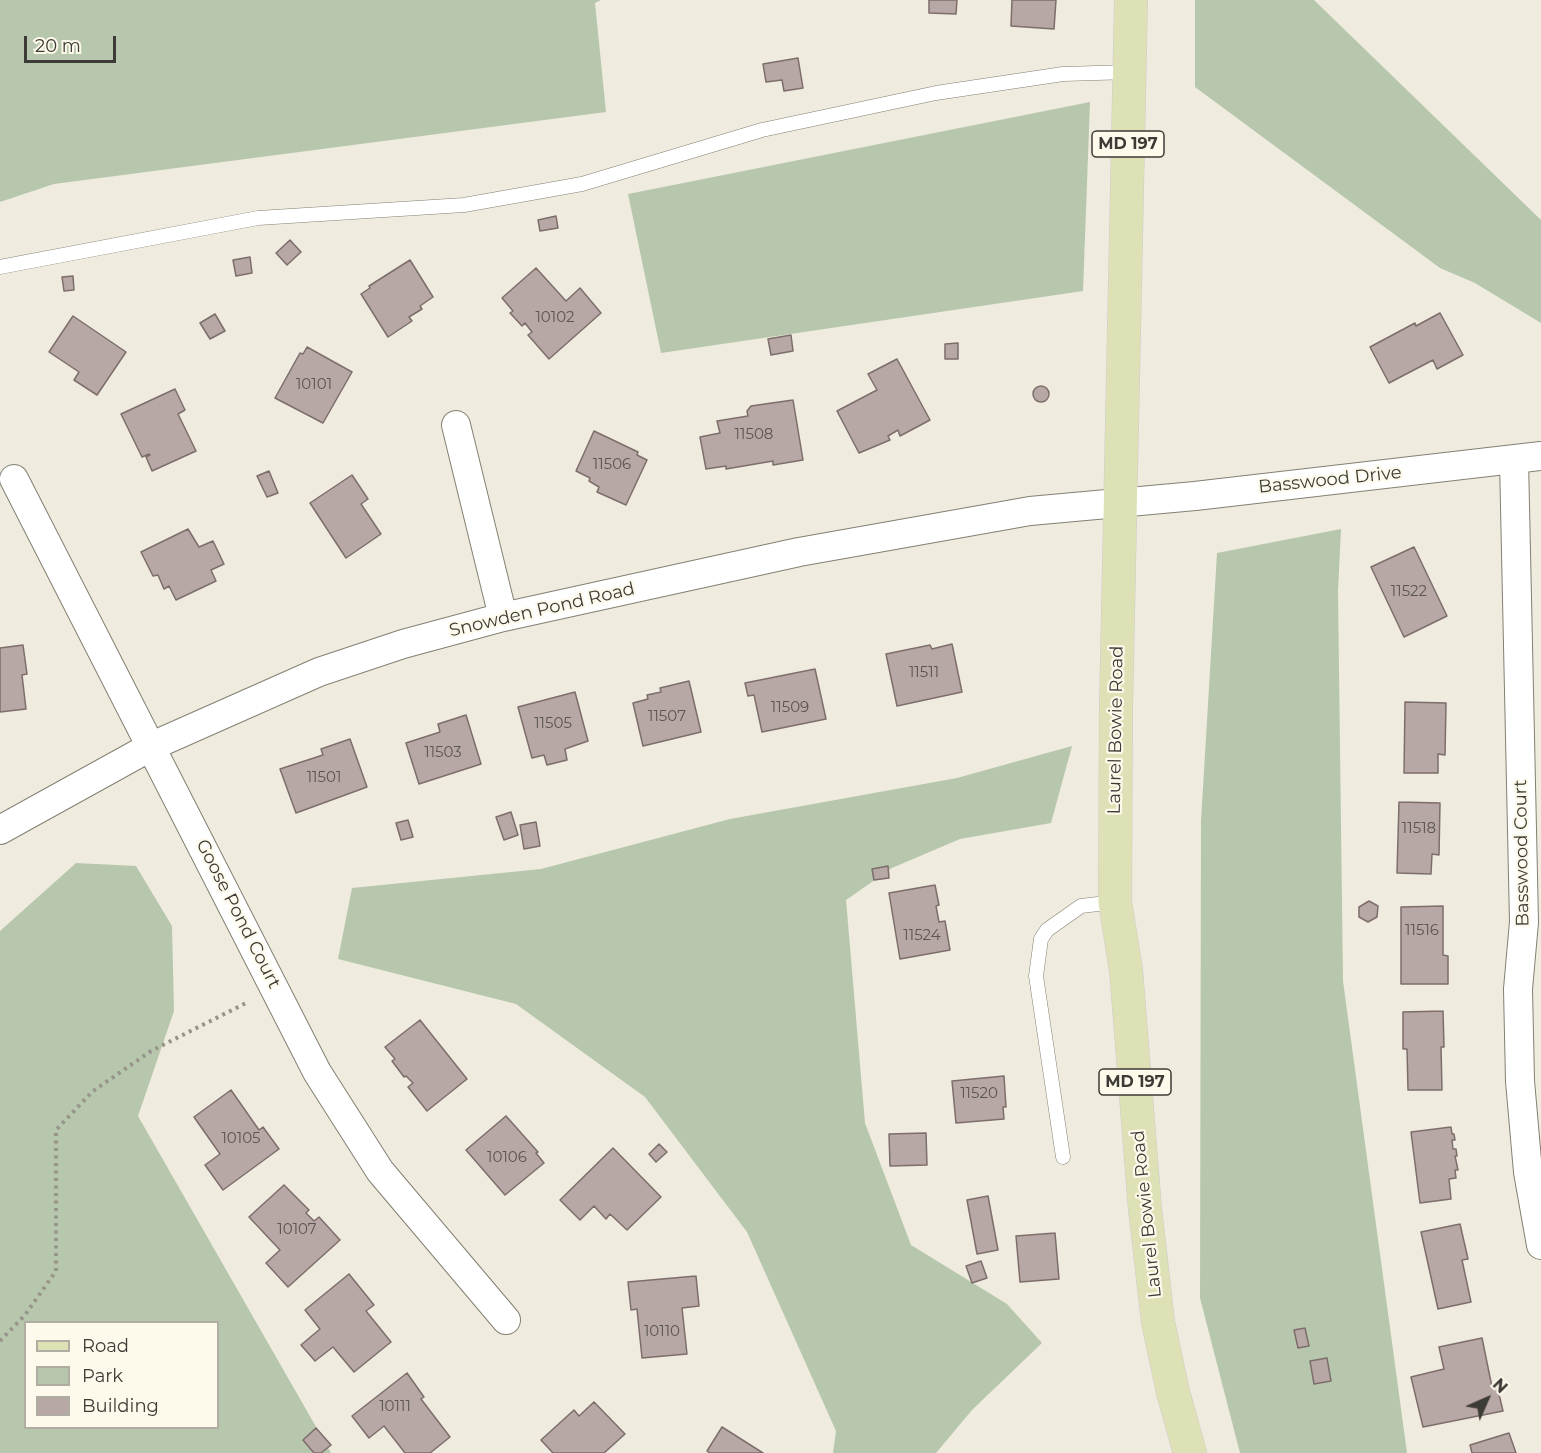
<!DOCTYPE html>
<html>
<head>
<meta charset="utf-8">
<style>
	body { margin:0 }
	#map { position:relative; width:1541px; height:1453px; overflow:hidden; background:#efebde; font-family:Montserrat,sans-serif }
	canvas { display:block }
	.legend { position:absolute; left:24px; top:1321px; width:195px; height:108px; box-sizing:border-box; background:#fdf9eb; border:2px solid #b0ada3; margin:0; padding:8px 10px; list-style:none; font-size:18px; color:#3d3b36 }
	.legend li { display:flex; align-items:center; gap:12px; height:30px }
	.legend b { width:30px; border:2px solid #b0ada3 }
	.north { position:absolute; left:1457px; top:1369px; width:60px; height:60px; -webkit-text-stroke:4px #fdf9eb; paint-order:stroke; rotate:45deg; font-size:16px; font-weight:700; line-height:24px; text-align:center; color:#3d3b36 }
	.north::after { content:''; display:block; margin:auto; width:21px; height:27px; background:#3d3b36; clip-path:polygon(50% 0,100% 100%,50% 72%,0 100%) }
	.scale { position:absolute; left:24px; top:36px; width:92px; height:27px; box-sizing:border-box; border:3px solid #3d3b36; border-top:0; padding-left:8px; font-size:18px; line-height:21px; white-space:nowrap; color:#3d3b36; -webkit-text-stroke:4px #fdf9eb; paint-order:stroke }
</style>
</head>
<body>
<div id="map">
<canvas width="1541" height="1453"></canvas>
<ul class="legend">
<li><b style="height:8px;background:#dee1b5"></b>Road</li>
<li><b style="height:16px;background:#b7c7ad"></b>Park</li>
<li><b style="height:16px;background:#b7a7a5"></b>Building</li>
</ul>
<div class="north">N</div>
<div class="scale">20 m</div>
</div>
<script>
const context = document.querySelector('canvas').getContext('2d');
context.lineJoin = 'round';
function fillPath(path, color) {
  context.fillStyle = color;
  context.fill(path, 'evenodd');
}
function poly(rows) {
  const path = new Path2D();
  for (const r of rows) {
    if (r.length === 3) {
      path.moveTo(r[0] + r[2], r[1]);
      path.arc(r[0], r[1], r[2], 0, 2 * Math.PI);
      continue;
    }
    path.moveTo(r[0], r[1]);
    for (let i = 2; i < r.length; i += 2) path.lineTo(r[i], r[i + 1]);
  }
  return path;
}
function trace(path, color, width, dash) {
  context.strokeStyle = color;
  context.lineWidth = width;
  context.lineCap = dash ? 'butt' : 'round';
  context.setLineDash(dash || []);
  context.stroke(path);
}
function label(font, color, halo, rows, align = 'center') {
  context.font = font + ' Montserrat,sans-serif';
  context.lineWidth = 4.5;
  context.setLineDash([]);
  context.textBaseline = 'middle';
  context.strokeStyle = halo;
  context.fillStyle = color;
  for (const [text, x, y, turn = 0] of rows) {
    context.save();
    context.translate(x, y);
    context.rotate((+turn || 0) * Math.PI / 180);
    context.textAlign = isNaN(turn) ? turn : align;
    if (halo) context.strokeText(text, 0, 0);
    context.fillText(text, 0, 0);
    context.restore();
  }
}
fillPath(poly([
	[0,0,601,0,595,3,606,112,54,184,0,202],
	[1195,0,1314,0,1541,220,1541,323,1475,283,1440,268,1195,87],
	[1090,102,1083,291,661,353,628,194],
	[1341,529,1338,591,1343,981,1407,1453,1240,1453,1200,1298,1201,821,1217,553],
	[1072,746,1051,823,960,839,892,868,846,900,865,1123,911,1245,1007,1304,1042,1343,972,1410,936,1453,833,1453,836,1431,747,1232,645,1097,516,1004,338,959,352,888,541,869,730,819,957,778],
	[76,863,136,866,172,926,174,1011,138,1116,331,1453,0,1453,0,931],
	[26,1322,218,1322,218,1428,26,1428]
]), '#b7c7ad');
const building = poly([
	[929,0,957,0,956,14,929,13,929,0],
	[1012,0,1056,0,1054,29,1011,26,1012,0],
	[798,58,803,88,784,91,782,80,766,82,763,64,798,58],
	[556,216,558,228,540,231,538,220,556,216],
	[290,240,301,252,287,265,276,253,290,240],
	[250,257,252,273,236,276,233,260,250,257],
	[410,260,433,297,420,306,422,309,409,317,412,321,388,337,361,294,370,288,369,286,410,260],
	[536,268,566,301,580,288,601,313,549,359,528,335,532,332,525,323,522,326,510,313,513,311,502,298,536,268],
	[73,276,74,290,64,291,62,277,73,276],
	[1440,313,1463,355,1437,369,1433,360,1389,383,1370,347,1415,323,1416,326,1440,313],
	[215,314,225,331,210,339,200,323,215,314],
	[73,316,126,352,97,395,74,380,79,372,49,352,73,316],
	[791,335,793,351,771,355,768,339,791,335],
	[958,343,958,359,945,359,945,344,958,343],
	[307,347,352,372,323,423,275,398,300,353,303,354,307,347],
	[897,359,930,420,900,436,898,430,888,436,890,440,859,453,837,411,877,390,868,374,897,359],
	[1041,394,8],
	[175,389,185,410,178,414,196,451,152,471,146,457,150,455,149,454,142,457,121,414,175,389],
	[793,400,803,460,773,465,773,461,726,469,726,466,706,469,700,437,720,433,717,421,748,416,747,411,751,406,793,400],
	[594,431,638,452,637,455,647,460,626,505,597,492,599,487,589,481,590,478,576,471,594,431],
	[269,471,278,493,267,497,257,476,269,471],
	[352,475,368,499,361,504,381,534,346,558,310,503,352,475],
	[188,529,199,547,213,541,224,564,211,570,216,581,176,600,169,586,164,589,158,575,153,576,141,552,188,529],
	[1414,547,1447,616,1404,637,1371,567,1414,547],
	[952,644,962,692,897,706,886,654,930,645,932,649,952,644],
	[23,645,27,674,22,675,26,709,0,712,0,648,23,645],
	[815,669,826,719,762,732,754,695,748,696,745,683,815,669],
	[689,681,701,732,643,746,633,703,648,699,647,695,661,692,660,688,689,681],
	[575,692,588,741,565,749,567,760,547,765,544,755,532,758,518,707,575,692],
	[1405,702,1446,703,1445,755,1438,754,1438,773,1404,773,1405,702],
	[466,715,481,764,419,784,406,743,440,732,438,724,466,715],
	[350,739,367,787,296,813,280,769,323,755,321,749,350,739],
	[1399,802,1440,803,1439,855,1432,854,1431,874,1397,873,1399,802],
	[511,812,518,835,504,840,496,817,511,812],
	[408,820,413,837,401,840,396,823,408,820],
	[536,822,540,846,524,849,520,825,536,822],
	[888,866,889,878,874,880,872,869,888,866],
	[935,885,939,905,936,906,939,922,945,921,950,950,900,959,889,893,935,885],
	[1369,901,1378,906,1377,917,1368,922,1359,917,1359,907,1369,901],
	[1443,906,1443,955,1448,956,1448,984,1401,984,1401,907,1443,906],
	[1443,1011,1444,1047,1441,1047,1442,1090,1408,1090,1407,1049,1403,1049,1403,1012,1443,1011],
	[420,1020,467,1079,427,1111,408,1087,413,1083,406,1076,404,1077,392,1061,395,1059,385,1047,420,1020],
	[1004,1076,1006,1107,1003,1107,1004,1119,956,1123,952,1081,1004,1076],
	[231,1090,259,1130,263,1127,279,1149,223,1190,205,1165,220,1154,194,1117,231,1090],
	[506,1116,538,1152,536,1153,544,1163,505,1195,466,1150,506,1116],
	[1451,1127,1452,1134,1454,1134,1455,1140,1452,1140,1453,1149,1456,1149,1457,1156,1455,1156,1458,1170,1455,1170,1456,1178,1449,1179,1451,1199,1420,1203,1411,1132,1451,1127],
	[926,1133,927,1165,890,1166,889,1134,926,1133],
	[659,1144,667,1152,656,1162,649,1154,659,1144],
	[613,1148,661,1197,627,1230,610,1214,606,1219,594,1206,580,1220,560,1200,613,1148],
	[284,1185,309,1210,306,1213,314,1221,319,1217,340,1240,288,1287,266,1263,280,1250,249,1217,284,1185],
	[988,1196,998,1250,977,1254,967,1200,988,1196],
	[1460,1224,1468,1259,1462,1260,1471,1302,1438,1309,1421,1232,1460,1224],
	[1055,1233,1059,1279,1020,1282,1016,1236,1055,1233],
	[981,1261,987,1278,972,1283,966,1266,981,1261],
	[349,1274,374,1305,366,1311,391,1342,354,1372,333,1347,315,1361,301,1345,320,1329,305,1310,349,1274],
	[696,1276,699,1306,682,1308,687,1354,642,1358,637,1309,631,1310,628,1282,696,1276],
	[1305,1328,1309,1346,1298,1348,1294,1330,1305,1328],
	[1482,1338,1492,1387,1497,1386,1503,1411,1423,1427,1411,1377,1444,1369,1439,1347,1482,1338],
	[1327,1358,1331,1381,1314,1384,1310,1361,1327,1358],
	[407,1373,424,1397,421,1399,450,1437,430,1453,405,1453,384,1426,369,1438,352,1416,407,1373],
	[594,1402,625,1434,604,1453,553,1453,541,1440,574,1410,579,1416,594,1402],
	[722,1427,763,1453,710,1453,707,1451,722,1427],
	[316,1428,331,1445,321,1453,314,1453,303,1440,316,1428],
	[1509,1433,1516,1453,1472,1453,1470,1445,1509,1433]
]);
fillPath(building, '#b7a7a5');
trace(building, '#7d6e6c', 1.5);
const lane = poly([
	[0,267,258,218,464,205,582,184,762,130,936,93,1063,74,1130,72],
	[1063,1157,1036,976,1041,939,1047,930,1081,906,1115,902]
]);
const street = poly([
	[456,425,503,617],
	[1514,460,1524,922,1518,989,1520,1081,1528,1172,1541,1245],
	[14,479,317,1072,380,1171,506,1320],
	[0,830,152,746,319,672,403,644,503,617,799,552,1030,511,1195,496,1541,456]
]);
const primary = poly([
	[1131,0,1116,707,1115,902,1126,970,1145,1209,1158,1322,1173,1392,1190,1453]
]);
trace(lane, '#838073', 15);
trace(street, '#838073', 30);
trace(primary, '#cdcccb', 34);
trace(poly([
	[0,1341,25,1315,56,1271,56,1130,93,1091,151,1051,248,1002]
]), '#97948b', 4, [3, 4.5]);
trace(lane, '#fff', 14);
trace(street, '#fff', 28);
trace(primary, '#dee1b5', 33);
label('15px', '#5c5652', null, [
	["10102",555,318],
	["10101",314,385],
	["11508",754,435],
	["11506",612,465],
	["11522",1409,592],
	["11511",924,673],
	["11509",790,708],
	["11507",667,717],
	["11505",553,724],
	["11503",443,753],
	["11501",324,778],
	["11518",1419,829],
	["11516",1422,931],
	["11524",922,936],
	["11520",979,1094],
	["10105",241,1139],
	["10106",507,1158],
	["10107",297,1230],
	["10110",662,1332],
	["10111",395,1407]
]);
for (const [x, y, w] of [
	[1128,144,72],
	[1135,1082,72]
]) {
  const box = new Path2D();
  box.roundRect(x - w / 2, y - 13, w, 26, 4.5);
  context.fillStyle = '#fdf9eb';
  context.fill(box);
  trace(box, '#3d3b36', 1.5);
}
label('bold 16px', '#3d3b36', null, [
	["MD 197",1128,144],
	["MD 197",1135,1082]
]);
label('18px', '#3d3b36', '#fdf9eb', [
	["Basswood Drive",1330,480,-6],
	["Snowden Pond Road",542,610,-13],
	["Laurel Bowie Road",1116,730,-89],
	["Basswood Court",1522,853,-91],
	["Goose Pond Court",238,914,63],
	["Laurel Bowie Road",1147,1214,-96]
]);
</script>
</body>
</html>
